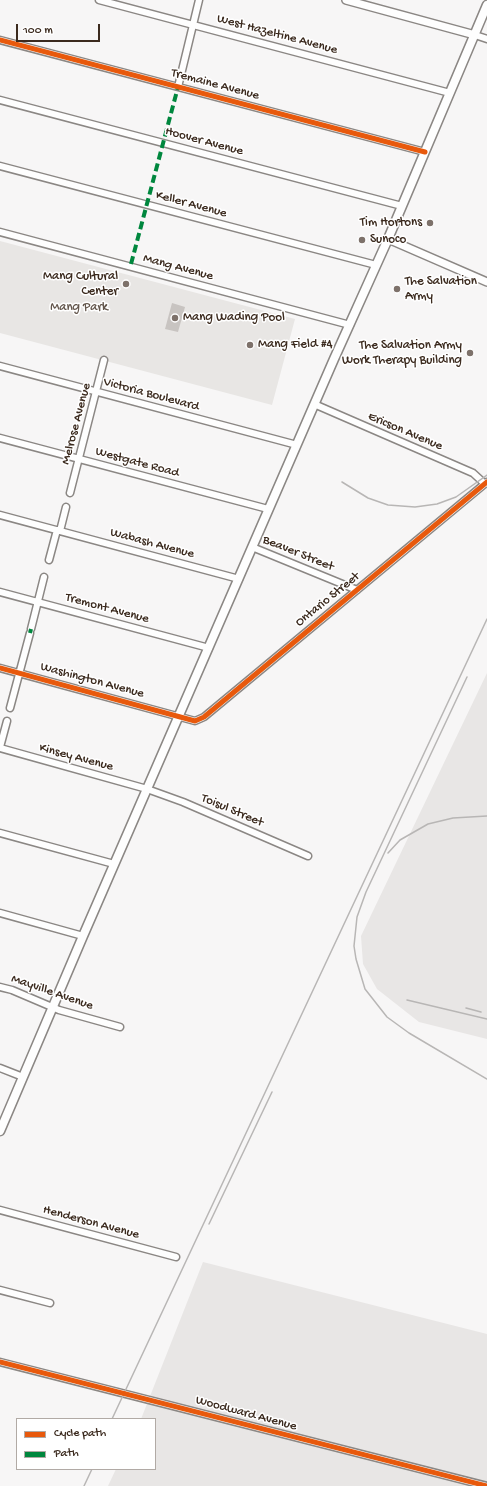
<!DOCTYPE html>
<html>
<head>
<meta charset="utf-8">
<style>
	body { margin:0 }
	#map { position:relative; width:487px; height:1486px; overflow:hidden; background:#f7f6f6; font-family:"Gochi Hand",sans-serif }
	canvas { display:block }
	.legend { position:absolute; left:16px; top:1418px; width:140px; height:52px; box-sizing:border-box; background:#fff; border:1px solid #b1aaa5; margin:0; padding:5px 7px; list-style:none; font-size:12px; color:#3b2a1e }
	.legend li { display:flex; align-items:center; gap:8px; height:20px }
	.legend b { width:20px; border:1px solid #b1aaa5 }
	.scale { position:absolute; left:16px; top:24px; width:84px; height:18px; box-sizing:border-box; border:2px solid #3b2a1e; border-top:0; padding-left:5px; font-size:12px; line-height:14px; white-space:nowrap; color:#3b2a1e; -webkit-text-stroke:3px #fff; paint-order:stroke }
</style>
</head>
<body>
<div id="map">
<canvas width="487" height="1486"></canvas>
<ul class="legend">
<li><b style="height:5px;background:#e8590c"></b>Cycle path</li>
<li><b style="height:5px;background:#00873e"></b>Path</li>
</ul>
<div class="scale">100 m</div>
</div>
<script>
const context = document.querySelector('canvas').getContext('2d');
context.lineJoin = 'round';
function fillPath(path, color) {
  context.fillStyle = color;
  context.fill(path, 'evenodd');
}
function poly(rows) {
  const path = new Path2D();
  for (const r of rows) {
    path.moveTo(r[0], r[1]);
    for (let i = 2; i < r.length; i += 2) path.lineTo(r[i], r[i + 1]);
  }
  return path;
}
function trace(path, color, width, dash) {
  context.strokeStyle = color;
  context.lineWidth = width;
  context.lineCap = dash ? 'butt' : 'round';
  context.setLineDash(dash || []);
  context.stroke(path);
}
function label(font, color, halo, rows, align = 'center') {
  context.font = font + ' "Gochi Hand",sans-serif';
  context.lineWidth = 3;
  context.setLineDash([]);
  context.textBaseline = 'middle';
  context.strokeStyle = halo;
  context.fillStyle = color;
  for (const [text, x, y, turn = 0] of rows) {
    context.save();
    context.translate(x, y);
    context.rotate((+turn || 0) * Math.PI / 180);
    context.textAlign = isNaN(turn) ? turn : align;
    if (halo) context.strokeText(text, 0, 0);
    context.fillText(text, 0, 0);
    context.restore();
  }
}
fillPath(poly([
	[487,673,487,1039,419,1022,377,989,363,964,361,936],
	[203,1262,487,1334,487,1486,108,1486,116,1469,155,1469,155,1419,141,1419]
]), '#e8e6e5');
fillPath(poly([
	[0,241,295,319,272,405,0,333]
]), '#e8e6e4');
fillPath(poly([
	[172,303,185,307,178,332,165,329]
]), '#c8c4c1');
const minor = poly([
	[99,0,450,93],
	[475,35,487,39],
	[0,40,425,152],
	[178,87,199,0],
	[0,100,402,206],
	[0,166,376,265],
	[0,232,350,325],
	[0,366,297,445],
	[314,404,473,473,485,484],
	[0,438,268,509],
	[70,493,104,360],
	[0,515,239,579],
	[60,531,66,507],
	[252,547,357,590],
	[49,560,57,530],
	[0,592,209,648],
	[31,629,44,577],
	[0,668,195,721,204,717,487,482],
	[10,708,30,633],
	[0,747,7,721],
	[0,748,147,789,183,802,308,856],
	[0,833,114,864],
	[0,913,83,936],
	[0,987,12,990,59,1010,120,1027],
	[0,1068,23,1077],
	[0,1210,176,1257],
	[0,1290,50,1303],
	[0,1362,487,1486]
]);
const tertiary = poly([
	[346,0,475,35],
	[388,239,487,282]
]);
const secondary = poly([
	[0,1131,83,936,334,359,388,239,487,5]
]);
trace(minor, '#8b8784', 9);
trace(tertiary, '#8b8784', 10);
trace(secondary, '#8b8784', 11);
trace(minor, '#fefefe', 6);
trace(tertiary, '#fefefe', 7);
trace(secondary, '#fefefe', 8);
trace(poly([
	[342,482,368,498,388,505,415,507,437,504,456,497,487,475],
	[467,677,366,892,357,917,354,946,356,959,365,989,387,1017,409,1033,487,1079],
	[388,853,400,840,428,824,453,818,487,816],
	[407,1000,487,1019],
	[466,1008,481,1012],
	[209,1224,272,1092],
	[112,1419,487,619],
	[84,1486,92,1469]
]), '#b8b6b5', 1.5);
trace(poly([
	[131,264,178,87],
	[30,633,31,629]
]), '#00873e', 4, [8, 4]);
trace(poly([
	[0,40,425,152],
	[0,668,195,721,204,717,487,482],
	[0,1362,487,1486]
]), '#e8590c', 5);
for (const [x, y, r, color] of [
	[430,223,4,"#7d716a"],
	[362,240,4,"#7d716a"],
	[126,284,4,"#7d716a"],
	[397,289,4,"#7d716a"],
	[175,318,4,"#7d716a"],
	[250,345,4,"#7d716a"],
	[470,353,4,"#7d716a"]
]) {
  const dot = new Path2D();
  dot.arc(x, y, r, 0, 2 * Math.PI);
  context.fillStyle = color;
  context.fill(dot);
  trace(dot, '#fff', 1.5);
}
label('13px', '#3b2a1e', '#fff', [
	["West Hazeltine Avenue",277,35,15],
	["Tremaine Avenue",215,85,15],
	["Hoover Avenue",204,142,15],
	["Keller Avenue",191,205,15],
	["Mang Avenue",178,268,15],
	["Victoria Boulevard",151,395,15],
	["Melrose Avenue",77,424,-75],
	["Ericson Avenue",405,432,23],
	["Westgate Road",137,463,15],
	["Wabash Avenue",152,544,15],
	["Beaver Street",298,554,22],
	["Ontario Street",328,600,-39],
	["Tremont Avenue",107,609,15],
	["Washington Avenue",92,681,15],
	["Kinsey Avenue",76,758,15],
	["Toisul Street",232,811,23],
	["Mayville Avenue",52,993,19],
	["Henderson Avenue",91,1223,15],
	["Woodward Avenue",246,1414,15]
]);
label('13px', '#3b2a1e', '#fff', [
	["Tim Hortons",422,223,"right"],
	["Sunoco",370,240],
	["Mang Cultural",118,277,"right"],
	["Center",118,292,"right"],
	["The Salvation",405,282],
	["Army",405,297],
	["Mang Wading Pool",183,318],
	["Mang Field #4",258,345],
	["The Salvation Army",462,346,"right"],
	["Work Therapy Building",462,361,"right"]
], 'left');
label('13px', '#63564c', '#fff', [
	["Mang Park",79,308]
]);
</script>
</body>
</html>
